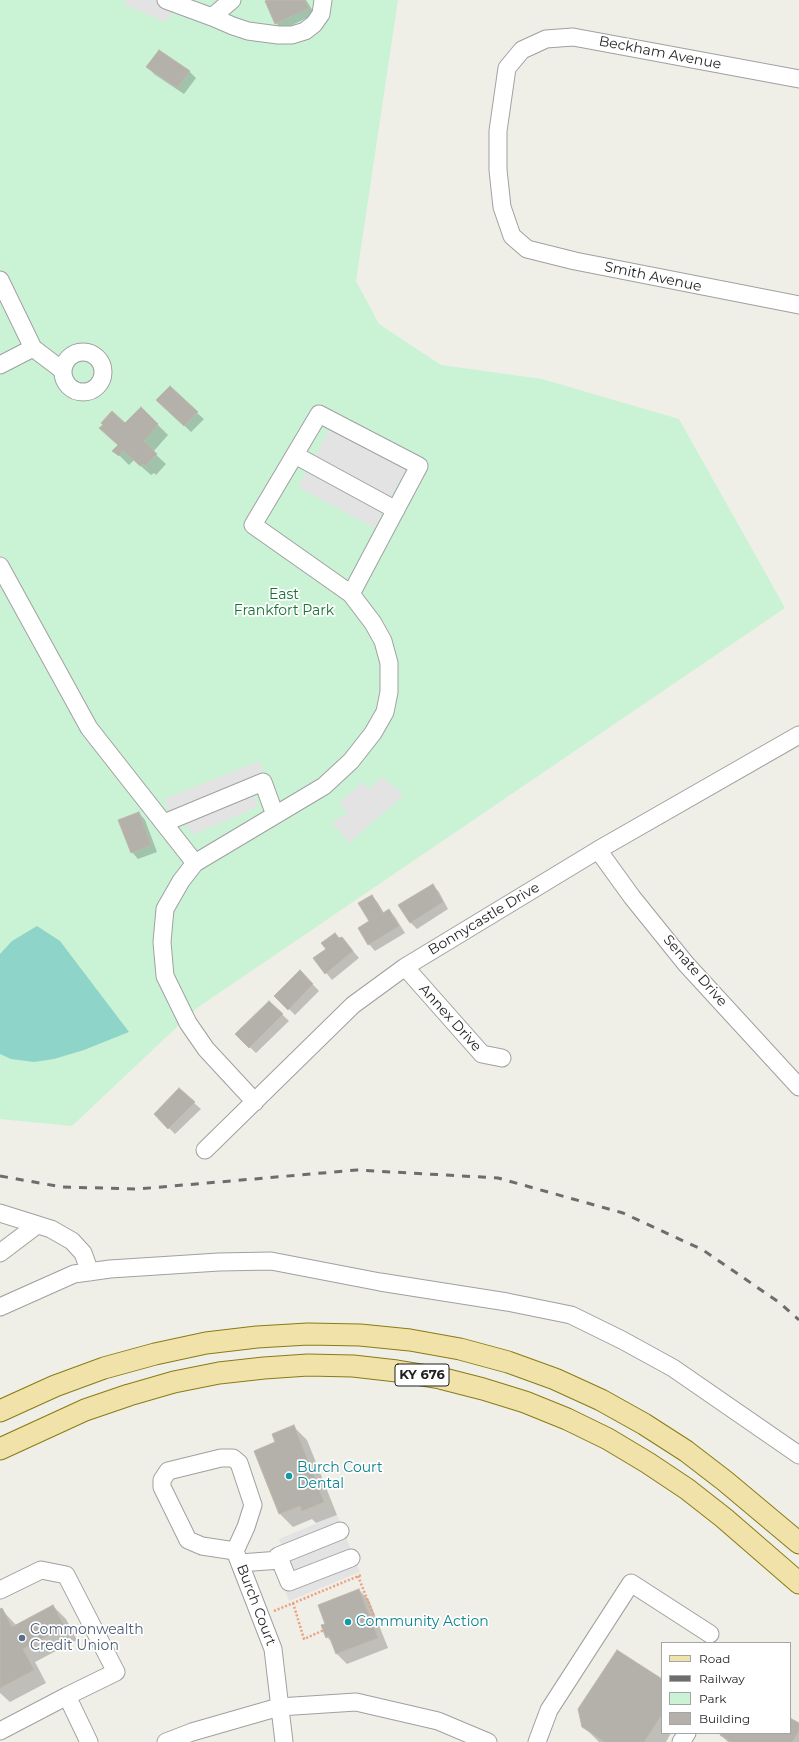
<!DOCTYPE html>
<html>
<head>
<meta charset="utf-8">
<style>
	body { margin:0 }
	#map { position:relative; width:799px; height:1742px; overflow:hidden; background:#efeee7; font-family:Montserrat,sans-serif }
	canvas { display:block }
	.legend { position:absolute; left:661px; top:1642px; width:130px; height:92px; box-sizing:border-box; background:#fff; border:1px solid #a5a5a5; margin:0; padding:5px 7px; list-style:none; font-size:12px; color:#1f1f1f }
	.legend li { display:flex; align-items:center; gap:8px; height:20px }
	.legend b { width:20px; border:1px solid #a5a5a5 }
</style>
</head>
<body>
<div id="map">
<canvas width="799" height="1742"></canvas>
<ul class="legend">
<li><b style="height:5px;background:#f1e2aa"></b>Road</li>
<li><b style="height:5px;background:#6d6d6d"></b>Railway</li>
<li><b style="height:11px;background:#caf3d6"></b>Park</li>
<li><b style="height:11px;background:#b4b0aa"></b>Building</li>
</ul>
</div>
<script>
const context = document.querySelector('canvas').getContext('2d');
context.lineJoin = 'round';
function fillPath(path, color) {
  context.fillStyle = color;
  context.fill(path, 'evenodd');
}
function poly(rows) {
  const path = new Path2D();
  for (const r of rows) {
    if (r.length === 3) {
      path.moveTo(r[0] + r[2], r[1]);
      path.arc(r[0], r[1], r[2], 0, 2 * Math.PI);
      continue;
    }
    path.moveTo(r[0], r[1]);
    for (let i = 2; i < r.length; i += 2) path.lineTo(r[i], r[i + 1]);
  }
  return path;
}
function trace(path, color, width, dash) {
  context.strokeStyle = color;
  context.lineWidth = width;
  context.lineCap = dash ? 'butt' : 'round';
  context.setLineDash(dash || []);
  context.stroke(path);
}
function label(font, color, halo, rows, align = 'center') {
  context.font = font + ' Montserrat,sans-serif';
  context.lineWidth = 3.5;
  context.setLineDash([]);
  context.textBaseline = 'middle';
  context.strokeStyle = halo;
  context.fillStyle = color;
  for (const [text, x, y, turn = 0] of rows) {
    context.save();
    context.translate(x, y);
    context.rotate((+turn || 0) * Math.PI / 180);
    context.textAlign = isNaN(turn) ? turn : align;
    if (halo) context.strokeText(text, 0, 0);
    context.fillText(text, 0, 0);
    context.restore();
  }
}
fillPath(poly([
	[0,0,398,0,356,281,379,324,441,365,542,379,679,419,785,608,197,1008,72,1126,0,1119]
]), '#caf3d6');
fillPath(poly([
	[37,926,60,941,129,1032,84,1050,54,1059,34,1062,11,1059,0,1054,0,954,12,941]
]), '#8fd4c9');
fillPath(poly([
	[126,0,181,0,166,22,125,5],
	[338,414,414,455,374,528,298,487],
	[259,761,264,772,254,797,258,807,192,835,186,824,169,813,164,799],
	[382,777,404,795,349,843,332,822,348,813,339,803,362,782,369,789],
	[337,1515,360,1572,289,1601,278,1572,283,1548,279,1539]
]), '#e3e3e3');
fillPath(poly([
	[270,0,306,0,315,14,282,30,276,23],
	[148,67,189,71,196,78,184,94,154,74],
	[164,406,197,413,204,419,191,432],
	[141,408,168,435,153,452,166,464,156,475,154,473,151,475,134,460,129,465,114,450,119,445,125,425],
	[139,813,145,820,157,852,138,859,132,852],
	[433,885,439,892,448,909,417,929,410,922],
	[372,896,378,903,384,913,389,910,395,917,405,933,375,951,369,944],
	[342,938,359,958,332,980,314,958],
	[300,971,319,991,295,1015,276,996],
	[269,1002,289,1021,256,1053,236,1034],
	[179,1090,201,1109,175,1134,155,1114],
	[294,1427,307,1440,337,1515,316,1523,312,1519,293,1527,280,1514,276,1443],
	[359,1590,369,1600,388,1648,347,1664,337,1654,333,1643,327,1637,327,1624],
	[53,1606,66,1619,77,1640,35,1662,46,1683,10,1702,0,1693,0,1611,2,1610,16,1625],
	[662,1680,662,1733,671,1733,666,1742,599,1742,583,1726],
	[790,1719,799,1725,799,1742,728,1742,721,1735,722,1733,790,1733]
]), '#0003');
const building = poly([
	[268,0,304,0,309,8,275,24,265,1,268,0],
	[159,50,190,71,177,88,146,67,159,50],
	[170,386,198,412,184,426,156,400,170,386],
	[141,407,158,424,144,441,157,454,145,466,143,464,140,466,123,450,119,456,112,451,118,445,99,428,103,425,101,423,112,411,125,423,141,407],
	[139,812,151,845,131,853,118,820,139,812],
	[433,884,443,902,410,923,398,905,433,884],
	[372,895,383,913,389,909,399,926,368,945,358,928,369,921,358,903,372,895],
	[335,933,339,938,342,937,353,951,325,974,313,958,326,949,321,943,335,933],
	[300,970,313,984,288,1010,274,996,300,970],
	[269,1001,283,1014,249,1048,235,1034,269,1001],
	[179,1088,195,1102,168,1129,154,1114,179,1088],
	[294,1425,324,1502,302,1511,300,1506,279,1514,254,1451,275,1442,272,1434,294,1425],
	[359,1589,378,1638,336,1654,329,1636,326,1638,321,1625,325,1624,318,1605,359,1589],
	[53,1605,65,1627,23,1649,34,1670,0,1688,0,1609,2,1608,12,1627,53,1605],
	[617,1650,662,1679,662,1714,644,1742,605,1742,582,1727,578,1709,617,1650],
	[790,1718,799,1723,799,1731,792,1742,731,1742,720,1735,721,1733,790,1733,790,1718]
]);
fillPath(building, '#b4b0aa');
trace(building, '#bfb8ab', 1);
const minor = poly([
	[166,0,212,17],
	[232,0,212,17,233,26,248,31,278,35,292,35,305,31,314,24,321,14,323,0],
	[799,79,573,37,546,39,522,50,507,68,498,131,498,170,502,207,512,236,527,249,575,261,799,305],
	[0,280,33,348,0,365],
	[33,348,62,370],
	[83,372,20],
	[295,455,396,510],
	[0,566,89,728,195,863],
	[164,823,263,782,275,815],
	[598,850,632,897,686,964,799,1087],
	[405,967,482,1054,502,1058],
	[255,1102,206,1049,188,1023,165,976,162,942,165,909,181,881,195,863,324,786,351,761,373,733,385,712,389,692,389,663,383,641,373,623,351,594,253,525,319,414,419,466,351,594],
	[205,1150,353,1005,405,967,598,850,799,735],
	[0,1213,51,1229,72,1241,83,1253,90,1272],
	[0,1253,37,1225],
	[0,1307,74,1274,110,1269,219,1262,271,1261,380,1282,507,1302,571,1315,622,1340,673,1368,799,1455],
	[221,1458,233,1458,239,1463,253,1505,246,1527,235,1551,202,1546,188,1540,162,1487,162,1480,168,1471,221,1458],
	[235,1551,273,1649,284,1742],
	[280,1560,278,1556,340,1531],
	[240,1563,280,1560,289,1582,351,1558],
	[0,1590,41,1570,66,1575,116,1672,67,1696,89,1742],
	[0,1731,67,1696],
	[166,1742,192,1732,279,1707,356,1702,438,1721,488,1742],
	[537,1742,549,1710,631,1583,710,1634],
	[681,1742,687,1733]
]);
const major = poly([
	[0,1411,55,1386,104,1368,155,1354,206,1343,257,1337,308,1334,360,1335,410,1340,460,1349,508,1362,555,1379,601,1400,644,1424,686,1451,725,1481,799,1543],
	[0,1449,85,1410,129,1395,174,1382,219,1373,264,1368,308,1365,353,1366,397,1371,440,1378,483,1389,525,1402,567,1419,608,1439,648,1463,687,1489,724,1518,799,1583]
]);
trace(minor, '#a0a0a0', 19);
trace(major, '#887c13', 23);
trace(poly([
	[358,1576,375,1619,371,1620],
	[293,1603,304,1639,324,1630],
	[274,1611,361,1575]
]), '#e9a17e', 2.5, [2, 2]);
trace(minor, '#fff', 17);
trace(major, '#f1e2aa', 21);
trace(poly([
	[0,1176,62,1187,138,1189,357,1170,498,1178,623,1213,703,1250,780,1303,799,1320]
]), '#6d6d6d', 3, [8, 8]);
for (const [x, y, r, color] of [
	[289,1476,4,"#0f9aa8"],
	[348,1622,4,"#0f9aa8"],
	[22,1638,4,"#5c6f8a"]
]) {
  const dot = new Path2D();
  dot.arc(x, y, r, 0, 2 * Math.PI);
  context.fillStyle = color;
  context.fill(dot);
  trace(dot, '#fff', 1.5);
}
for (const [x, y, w] of [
	[422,1375,54]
]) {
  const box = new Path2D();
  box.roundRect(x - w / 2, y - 11, w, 22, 3);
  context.fillStyle = '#fff';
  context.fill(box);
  trace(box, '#1f1f1f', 1);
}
label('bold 13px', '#1f1f1f', null, [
	["KY 676",422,1375]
]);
label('14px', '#1f1f1f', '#fff', [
	["Beckham Avenue",660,53,11],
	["Smith Avenue",653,277,12],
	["Bonnycastle Drive",484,919,-31],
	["Senate Drive",695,971,49],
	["Annex Drive",450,1018,48],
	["Burch Court",256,1605,69]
]);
label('14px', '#197135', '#fff', [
	["East",284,595],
	["Frankfort Park",284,611]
]);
label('14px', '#0d838f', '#fff', [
	["Burch Court",297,1468],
	["Dental",297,1484],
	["Community Action",356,1622]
], 'left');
label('14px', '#4e5e75', '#fff', [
	["Commonwealth",30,1630],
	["Credit Union",30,1646]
], 'left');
</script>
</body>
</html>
